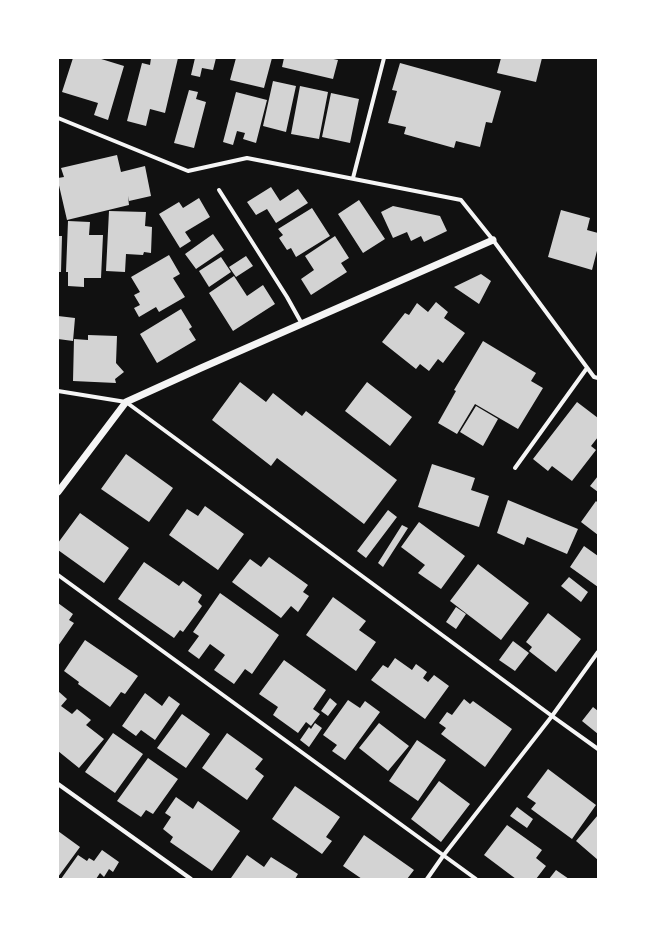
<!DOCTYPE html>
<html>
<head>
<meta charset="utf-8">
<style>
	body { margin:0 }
	#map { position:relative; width:656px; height:937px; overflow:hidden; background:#111; font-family:"Open Sans",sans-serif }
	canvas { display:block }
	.frame { position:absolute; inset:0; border:59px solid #fff; pointer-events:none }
</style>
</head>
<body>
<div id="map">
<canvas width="656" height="937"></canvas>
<div class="frame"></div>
</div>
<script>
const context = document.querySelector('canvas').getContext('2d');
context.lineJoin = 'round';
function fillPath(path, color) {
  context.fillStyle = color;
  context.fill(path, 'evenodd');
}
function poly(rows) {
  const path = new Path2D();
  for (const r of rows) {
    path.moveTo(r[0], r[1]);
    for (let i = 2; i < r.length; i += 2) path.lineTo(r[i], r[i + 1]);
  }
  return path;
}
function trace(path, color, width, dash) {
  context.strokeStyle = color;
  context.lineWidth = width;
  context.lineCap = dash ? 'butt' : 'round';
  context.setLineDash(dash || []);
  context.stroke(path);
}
fillPath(poly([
	[73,58,98,58,124,66,108,120,94,115,98,103,62,92],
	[151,58,178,58,165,113,150,109,146,126,127,121,142,63,150,65],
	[195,58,216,58,213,70,202,68,200,77,191,75],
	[236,58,272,58,264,88,230,80],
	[284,58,329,58,338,60,333,79,282,67],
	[501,58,542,58,536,82,497,73],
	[400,63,501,91,492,123,486,122,480,147,456,141,454,148,404,134,406,127,388,123,397,91,392,90],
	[273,81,296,86,286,132,263,126],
	[300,86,328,92,319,139,291,134],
	[189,90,198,92,196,99,206,102,194,148,174,143],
	[236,92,267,100,256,143,243,139,245,133,237,131,233,145,223,142],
	[331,93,359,99,350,143,322,137],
	[117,155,121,172,145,166,151,196,129,201,128,196,129,205,67,220,58,181,58,178,64,177,61,168],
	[271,187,280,201,298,189,308,203,276,223,267,209,256,215,247,202],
	[199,198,210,217,185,232,191,241,180,248,159,214,179,202,183,208],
	[359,200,385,239,363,253,338,214],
	[393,206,440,216,447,231,424,242,421,236,411,241,407,232,393,238,381,212],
	[312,208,330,236,296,257,291,248,287,250,279,238,283,235,278,229],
	[561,210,590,218,587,230,598,233,598,247,592,270,548,257],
	[109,211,146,212,145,226,152,227,151,253,144,252,143,255,126,254,125,272,106,271],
	[68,221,90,222,89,235,103,235,101,278,84,278,84,287,68,286,68,272,66,272],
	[213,234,224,250,196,269,185,254],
	[58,236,62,236,61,272,58,272],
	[335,236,349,258,341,263,347,272,311,295,301,279,314,270,305,256],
	[169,255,180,274,173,278,185,297,159,312,156,307,139,317,134,308,140,305,134,295,140,292,131,277],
	[246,256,253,266,236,277,229,267],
	[221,257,231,272,209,287,199,271],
	[481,274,491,281,479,304,454,287],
	[234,276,247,296,263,285,275,304,233,331,209,293],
	[436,302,448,312,444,318,465,333,443,363,438,359,429,371,420,364,416,369,382,342,405,313,409,315,417,303,428,312],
	[181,309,192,327,189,329,196,340,157,363,140,334],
	[58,316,75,318,73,341,58,339],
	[88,335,117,336,116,363,124,372,115,379,116,383,73,381,74,339,88,340],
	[483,341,536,373,531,381,543,388,518,429,475,404,457,434,438,423,456,391,454,390],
	[240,382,266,402,273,393,302,416,306,411,397,480,364,524,277,458,271,466,212,420],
	[367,382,412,417,390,446,345,411],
	[577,402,598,418,598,437,591,446,596,450,572,481,552,466,548,471,533,459],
	[476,406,498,419,483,446,460,432],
	[126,454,173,488,149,522,101,489],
	[432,464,475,478,471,490,489,496,479,527,418,507],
	[598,476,598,492,590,486],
	[508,500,578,529,567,554,527,537,524,545,497,533],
	[596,501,598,503,598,535,581,522],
	[205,506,244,534,218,570,169,535,187,509,198,516],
	[388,510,397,517,366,558,357,551],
	[80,513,129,548,104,583,58,550,58,543],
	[419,522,465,556,441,589,418,573,425,565,401,547],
	[402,525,408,528,383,567,378,563],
	[584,546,598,556,598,587,570,567],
	[269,557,308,585,303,592,309,596,298,612,291,606,281,618,232,582,250,559,261,567],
	[144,562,179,586,183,581,202,595,198,602,202,606,183,632,180,630,174,638,118,599],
	[478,564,529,603,501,640,450,601],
	[569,577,588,592,581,602,561,586],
	[220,593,279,635,252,674,245,669,234,684,214,670,225,655,210,644,199,659,188,651,199,636,193,632],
	[333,597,366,621,359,630,376,642,356,671,306,635],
	[58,603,73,614,69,620,74,623,58,646],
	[456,607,466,614,456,629,446,622],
	[548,613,581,639,556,672,529,651,532,647,526,642],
	[85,640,138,676,125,694,121,692,110,707,78,684,79,682,64,671],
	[513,641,529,653,515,671,499,660],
	[395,658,412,670,416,664,427,672,423,678,428,682,434,675,449,686,425,719,371,680,383,665,388,668],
	[284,660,326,690,313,709,320,714,311,726,306,722,298,733,273,715,278,707,259,694],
	[58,691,67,699,61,706,72,714,77,709,91,720,86,725,104,739,79,768,58,751],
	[145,693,162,706,169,696,180,704,155,740,141,730,136,736,122,726],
	[330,698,337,704,328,716,321,711],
	[464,699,470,704,473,701,512,729,485,767,441,734,446,728,439,723,447,712,452,715],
	[348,700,360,708,365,701,380,712,345,760,332,751,337,745,323,735],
	[593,707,598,711,598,734,582,721],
	[182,714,210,734,186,768,157,748],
	[315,723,322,728,309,747,300,740,309,727,311,729],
	[379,723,409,746,388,771,359,748],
	[113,733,143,754,115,793,85,772],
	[227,733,263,759,255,769,264,776,247,800,202,768],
	[417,740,446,760,418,801,389,781],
	[148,758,178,779,153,814,146,810,141,817,117,801],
	[548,769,596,805,572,839,531,809,536,803,527,797],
	[439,781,470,804,441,842,411,819],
	[295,786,340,817,326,837,332,841,322,854,272,819],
	[176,797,193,809,198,801,240,831,212,871,170,842,173,837,163,829,171,817,165,813],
	[517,807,533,819,527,828,510,816],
	[598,815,598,860,576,841],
	[507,825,542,850,536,858,546,866,536,879,516,879,484,855],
	[58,831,80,847,58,877],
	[364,835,414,870,407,879,362,879,343,866],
	[102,850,119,862,113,872,109,869,104,877,100,873,96,879,61,879,78,855,87,861,89,858,94,861],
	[247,855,264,867,271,857,298,874,295,879,233,879,231,878],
	[556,870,569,879,549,879]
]), '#d3d3d3');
trace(poly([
	[58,118,188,171,247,158,461,200,493,240,594,377,598,378],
	[353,178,384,58],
	[219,190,287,297,302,324],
	[58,391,126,402,552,716,598,749],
	[515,468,587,368],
	[58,575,476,879],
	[58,784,191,879],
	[427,879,443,856,552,716,598,652]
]), '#f5f5f5', 4);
trace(poly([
	[58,492,126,402,201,368,493,240]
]), '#f5f5f5', 7);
</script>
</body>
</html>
